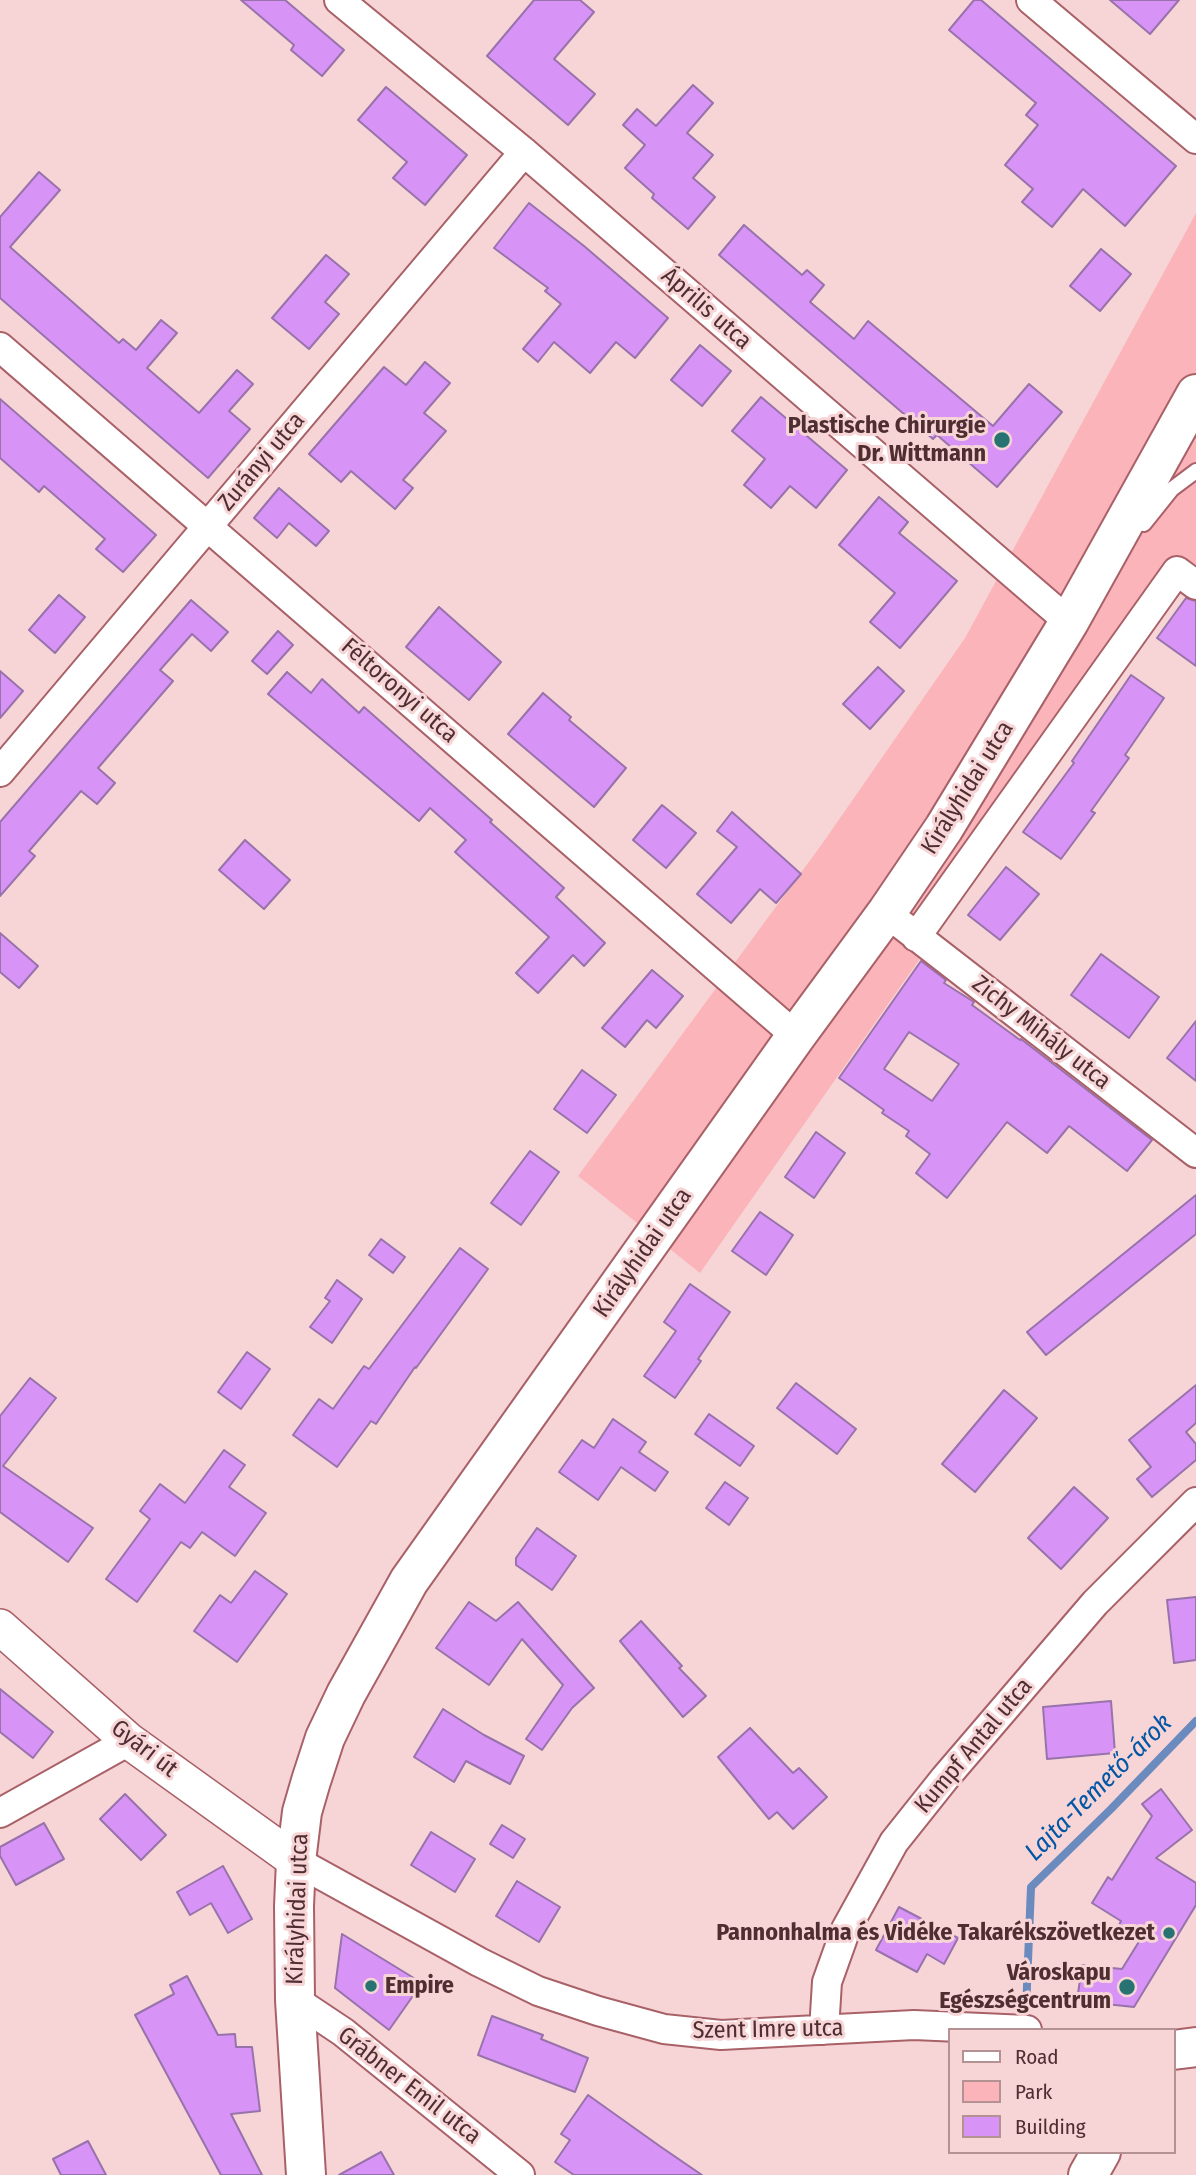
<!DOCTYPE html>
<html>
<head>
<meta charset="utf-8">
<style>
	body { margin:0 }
	#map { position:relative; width:1196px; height:2175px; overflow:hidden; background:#f7d5d6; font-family:"Fira Sans Condensed",sans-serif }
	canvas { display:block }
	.legend { position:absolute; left:948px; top:2028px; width:228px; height:126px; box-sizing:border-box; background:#f7d5d6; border:2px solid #b49294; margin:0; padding:9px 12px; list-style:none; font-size:21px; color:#4f2e31 }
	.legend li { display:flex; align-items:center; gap:14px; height:35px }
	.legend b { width:35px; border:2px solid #b49294 }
</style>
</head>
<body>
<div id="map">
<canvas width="1196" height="2175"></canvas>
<ul class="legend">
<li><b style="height:9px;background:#fff"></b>Road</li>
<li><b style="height:19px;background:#fbb5ba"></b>Park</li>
<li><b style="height:19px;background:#d794f6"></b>Building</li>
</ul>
</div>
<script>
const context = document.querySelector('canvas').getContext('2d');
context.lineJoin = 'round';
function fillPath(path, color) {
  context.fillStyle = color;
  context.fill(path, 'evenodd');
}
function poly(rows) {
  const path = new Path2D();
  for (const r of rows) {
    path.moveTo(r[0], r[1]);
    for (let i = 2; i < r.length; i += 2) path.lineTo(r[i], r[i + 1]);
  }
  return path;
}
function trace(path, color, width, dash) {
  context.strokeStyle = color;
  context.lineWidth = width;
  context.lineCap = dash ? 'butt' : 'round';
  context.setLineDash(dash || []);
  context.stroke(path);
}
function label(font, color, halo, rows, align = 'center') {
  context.font = font + ' "Fira Sans Condensed",sans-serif';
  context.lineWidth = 6;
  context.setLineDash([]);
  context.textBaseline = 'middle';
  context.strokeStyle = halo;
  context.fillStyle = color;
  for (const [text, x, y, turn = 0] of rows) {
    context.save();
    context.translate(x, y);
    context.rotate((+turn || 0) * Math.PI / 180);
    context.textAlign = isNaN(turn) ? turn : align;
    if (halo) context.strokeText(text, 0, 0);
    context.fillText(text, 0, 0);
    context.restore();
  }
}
fillPath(poly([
	[1196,213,1196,593,1182,584,700,1273,578,1176,822,844,965,638]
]), '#fbb5ba');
trace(poly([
	[1026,2010,1031,1887,1111,1809,1196,1721]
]), '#6b8abe', 8);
const building = poly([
	[241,0,285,0,344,50,322,76,291,50,294,45,241,0],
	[534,0,580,0,594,12,554,59,595,94,568,125,487,56,534,0],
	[974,0,981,0,1176,166,1125,226,1083,189,1052,227,1022,202,1033,189,1005,165,1038,125,1026,115,1036,103,949,30,974,0],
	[1110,0,1179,0,1150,34,1110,0],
	[693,85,713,103,687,133,713,155,693,178,715,197,688,229,652,198,654,194,625,168,645,145,623,125,637,109,656,126,693,85],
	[386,87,467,155,425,205,393,178,407,162,358,120,386,87],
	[39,172,60,190,10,247,119,343,123,339,136,350,161,320,177,333,147,368,199,413,237,370,253,384,229,411,250,429,208,478,0,298,0,217,39,172],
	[529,203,584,246,668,318,635,358,616,342,590,373,554,342,538,362,523,349,561,304,545,291,548,288,494,248,529,203],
	[744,225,802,275,807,270,824,285,810,302,854,339,868,321,993,426,1029,384,1062,412,997,487,937,435,933,439,719,255,744,225],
	[1101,249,1131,274,1100,311,1070,286,1101,249],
	[326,255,349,274,325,302,339,314,309,349,272,318,326,255],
	[700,345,731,371,702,406,671,380,700,345],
	[425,362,450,383,424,413,446,431,403,480,413,488,395,509,351,471,341,482,309,454,384,367,406,385,425,362],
	[761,397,847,470,816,508,790,486,771,508,744,485,765,459,732,431,761,397],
	[0,399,156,535,123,572,96,549,105,539,44,486,39,492,0,458,0,399],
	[279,488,329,531,316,546,289,523,277,538,254,518,279,488],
	[879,497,908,522,899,533,957,581,900,648,870,622,895,593,839,545,879,497],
	[59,595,85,617,55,653,29,630,59,595],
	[1186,598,1196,601,1196,666,1157,638,1186,598],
	[191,600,228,632,211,651,192,634,160,670,173,681,98,768,115,783,97,804,81,791,29,851,35,856,0,896,0,822,191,600],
	[439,607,501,662,469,700,406,647,439,607],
	[278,631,293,645,267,674,252,661,278,631],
	[878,667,904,691,870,729,843,704,878,667],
	[0,671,23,691,0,718,0,671],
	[287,672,311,693,322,679,359,713,364,707,492,820,490,822,564,888,556,897,605,943,584,966,573,955,538,993,516,973,549,937,455,852,466,840,430,808,419,821,268,694,287,672],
	[1131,675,1164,698,1125,755,1129,758,1091,811,1095,813,1061,859,1023,832,1074,763,1072,761,1131,675],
	[543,693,571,717,569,720,626,768,594,807,508,734,543,693],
	[662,805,696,833,666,868,633,840,662,805],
	[732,812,801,874,776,903,760,889,731,923,697,894,737,847,717,831,732,812],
	[245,840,290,880,264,909,219,870,245,840],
	[1006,867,1039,894,1000,940,968,915,1006,867],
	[0,933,38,966,19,988,0,972,0,933],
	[1101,954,1159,997,1129,1038,1071,995,1101,954],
	[921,961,946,980,944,983,974,1002,972,1005,1020,1040,1021,1039,1152,1140,1127,1171,1069,1126,1047,1153,1007,1122,947,1198,916,1173,930,1154,906,1136,909,1131,882,1113,884,1110,839,1078,921,961],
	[909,1032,959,1064,932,1101,884,1069,909,1032],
	[652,970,683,996,656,1028,647,1020,625,1047,602,1028,652,970],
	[1196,1021,1196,1081,1167,1058,1196,1021],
	[582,1070,616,1095,587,1133,554,1109,582,1070],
	[816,1132,845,1153,814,1198,785,1177,816,1132],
	[530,1151,559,1172,521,1225,491,1203,530,1151],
	[1196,1195,1196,1234,1046,1355,1027,1332,1196,1195],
	[760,1212,793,1235,766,1275,732,1251,760,1212],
	[381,1239,405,1257,393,1273,369,1255,381,1239],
	[460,1248,488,1269,416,1368,415,1367,376,1424,371,1421,337,1467,293,1435,319,1399,333,1409,364,1366,369,1369,460,1248],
	[337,1280,362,1299,332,1343,310,1327,330,1301,325,1298,337,1280],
	[690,1284,730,1312,698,1359,701,1361,675,1398,644,1376,676,1331,664,1322,690,1284],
	[247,1352,270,1369,241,1409,218,1392,247,1352],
	[30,1378,56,1398,3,1466,93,1528,68,1562,0,1512,0,1416,30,1378],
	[796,1383,856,1429,837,1454,777,1408,796,1383],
	[1196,1385,1196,1423,1186,1432,1196,1444,1196,1460,1152,1497,1137,1479,1151,1467,1129,1440,1196,1385],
	[1004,1390,1037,1418,975,1492,942,1464,1004,1390],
	[709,1414,754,1446,740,1466,695,1434,709,1414],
	[613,1419,646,1442,639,1452,668,1472,655,1491,621,1467,598,1500,559,1472,582,1440,594,1448,613,1419],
	[224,1450,245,1465,229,1487,266,1513,235,1556,202,1532,190,1548,181,1542,137,1602,106,1579,150,1519,140,1511,160,1484,185,1503,224,1450],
	[725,1482,748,1498,729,1525,706,1508,725,1482],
	[1074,1487,1108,1518,1061,1569,1028,1538,1074,1487],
	[537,1528,576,1556,552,1590,516,1565,516,1558,537,1528],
	[255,1571,287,1594,237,1662,194,1631,220,1595,231,1603,255,1571],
	[1196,1597,1196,1660,1174,1663,1167,1600,1196,1597],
	[469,1602,496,1621,518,1602,594,1688,572,1708,542,1750,526,1739,563,1685,522,1639,489,1685,436,1648,469,1602],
	[641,1621,682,1666,679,1668,706,1696,683,1717,620,1641,641,1621],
	[0,1689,53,1732,33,1758,0,1732,0,1689],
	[1111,1701,1115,1753,1047,1759,1043,1707,1111,1701],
	[443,1709,484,1735,524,1756,510,1784,466,1761,454,1782,414,1757,443,1709],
	[750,1728,793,1773,799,1768,827,1797,793,1829,777,1812,769,1819,718,1757,750,1728],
	[1161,1789,1192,1830,1156,1858,1196,1883,1196,1905,1134,2007,1077,2001,1082,1965,1122,1969,1140,1940,1118,1927,1121,1921,1092,1903,1108,1877,1112,1880,1152,1816,1142,1804,1161,1789],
	[125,1794,166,1835,141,1860,100,1819,125,1794],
	[44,1823,64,1859,16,1885,0,1856,0,1847,44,1823],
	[502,1825,525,1839,513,1858,490,1844,502,1825],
	[431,1832,475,1859,455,1892,411,1865,431,1832],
	[223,1866,252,1919,228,1933,211,1903,190,1915,177,1892,223,1866],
	[517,1881,560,1907,539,1942,496,1916,517,1881],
	[899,1907,958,1938,944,1964,927,1954,917,1972,876,1950,899,1907],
	[342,1934,422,1983,389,2030,335,1988,342,1934],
	[187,1976,218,2035,235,2034,236,2047,252,2047,260,2111,231,2114,262,2175,221,2175,135,2015,174,1994,170,1985,187,1976],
	[492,2016,543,2035,541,2039,588,2058,575,2092,478,2055,492,2016],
	[588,2095,661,2147,702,2175,574,2175,555,2162,570,2140,561,2134,588,2095],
	[88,2141,106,2175,61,2175,53,2159,88,2141],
	[381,2152,394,2175,339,2175,381,2152]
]);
fillPath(building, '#d794f6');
trace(building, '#9872ab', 2);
const service = poly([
	[1144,524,1172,489,1196,471]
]);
const minor = poly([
	[339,0,524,152,1069,622],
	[1031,0,1196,139],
	[0,347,796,1036],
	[0,772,524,152],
	[902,925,1196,1153],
	[916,937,1177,571,1196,585],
	[0,1813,129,1741],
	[296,1861,479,1962,538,1991,598,2011,664,2029,721,2035,914,2025,1027,2030],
	[295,2000,343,2032,520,2175],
	[824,2030,827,1982,846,1929,894,1842,945,1778,1095,1603,1196,1502]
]);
const tertiary = poly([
	[0,1627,129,1741,296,1861]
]);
const primary = poly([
	[1173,2050,1196,2047],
	[306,2175,295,2000,294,1906,296,1861,302,1812,311,1781,325,1738,346,1694,409,1581,796,1036,887,912,944,828,1069,622,1196,394],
	[1088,2175,1101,2152]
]);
trace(service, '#a96168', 18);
trace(minor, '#a96168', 32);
trace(tertiary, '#a96168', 38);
trace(primary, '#a96168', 42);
trace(service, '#fff', 14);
trace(minor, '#fff', 28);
trace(tertiary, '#fff', 35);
trace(primary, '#fff', 38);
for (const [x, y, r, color] of [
	[1002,440,9,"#287272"],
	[1169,1933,7,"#287272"],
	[371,1986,7,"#287272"],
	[1127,1987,9,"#287272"]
]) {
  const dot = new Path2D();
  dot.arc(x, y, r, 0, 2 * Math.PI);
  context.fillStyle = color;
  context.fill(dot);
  trace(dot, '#f7d5d6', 2.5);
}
label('24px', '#4f2e31', '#f7d5d6', [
	["Április utca",706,309,41],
	["Zurányi utca",262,462,-50],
	["Féltoronyi utca",399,691,41],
	["Királyhidai utca",968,788,-58],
	["Zichy Mihály utca",1041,1033,38],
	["Királyhidai utca",643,1253,-55],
	["Kumpf Antal utca",974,1746,-50],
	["Gyári út",144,1749,38],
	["Királyhidai utca",298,1909,-88],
	["Szent Imre utca",768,2030,-1],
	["Grábner Emil utca",409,2086,38]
]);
label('bold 24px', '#4f2e31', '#f7d5d6', [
	["Plastische Chirurgie",986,426],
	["Dr. Wittmann",986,454],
	["Pannonhalma és Vidéke Takarékszövetkezet",1155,1933],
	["Városkapu",1111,1973],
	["Egészségcentrum",1111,2001],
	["Empire",385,1986,"left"]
], 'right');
label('italic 26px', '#0256a6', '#f7d5d6', [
	["Lajta-Temető-árok",1099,1788,-45]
]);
</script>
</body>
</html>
